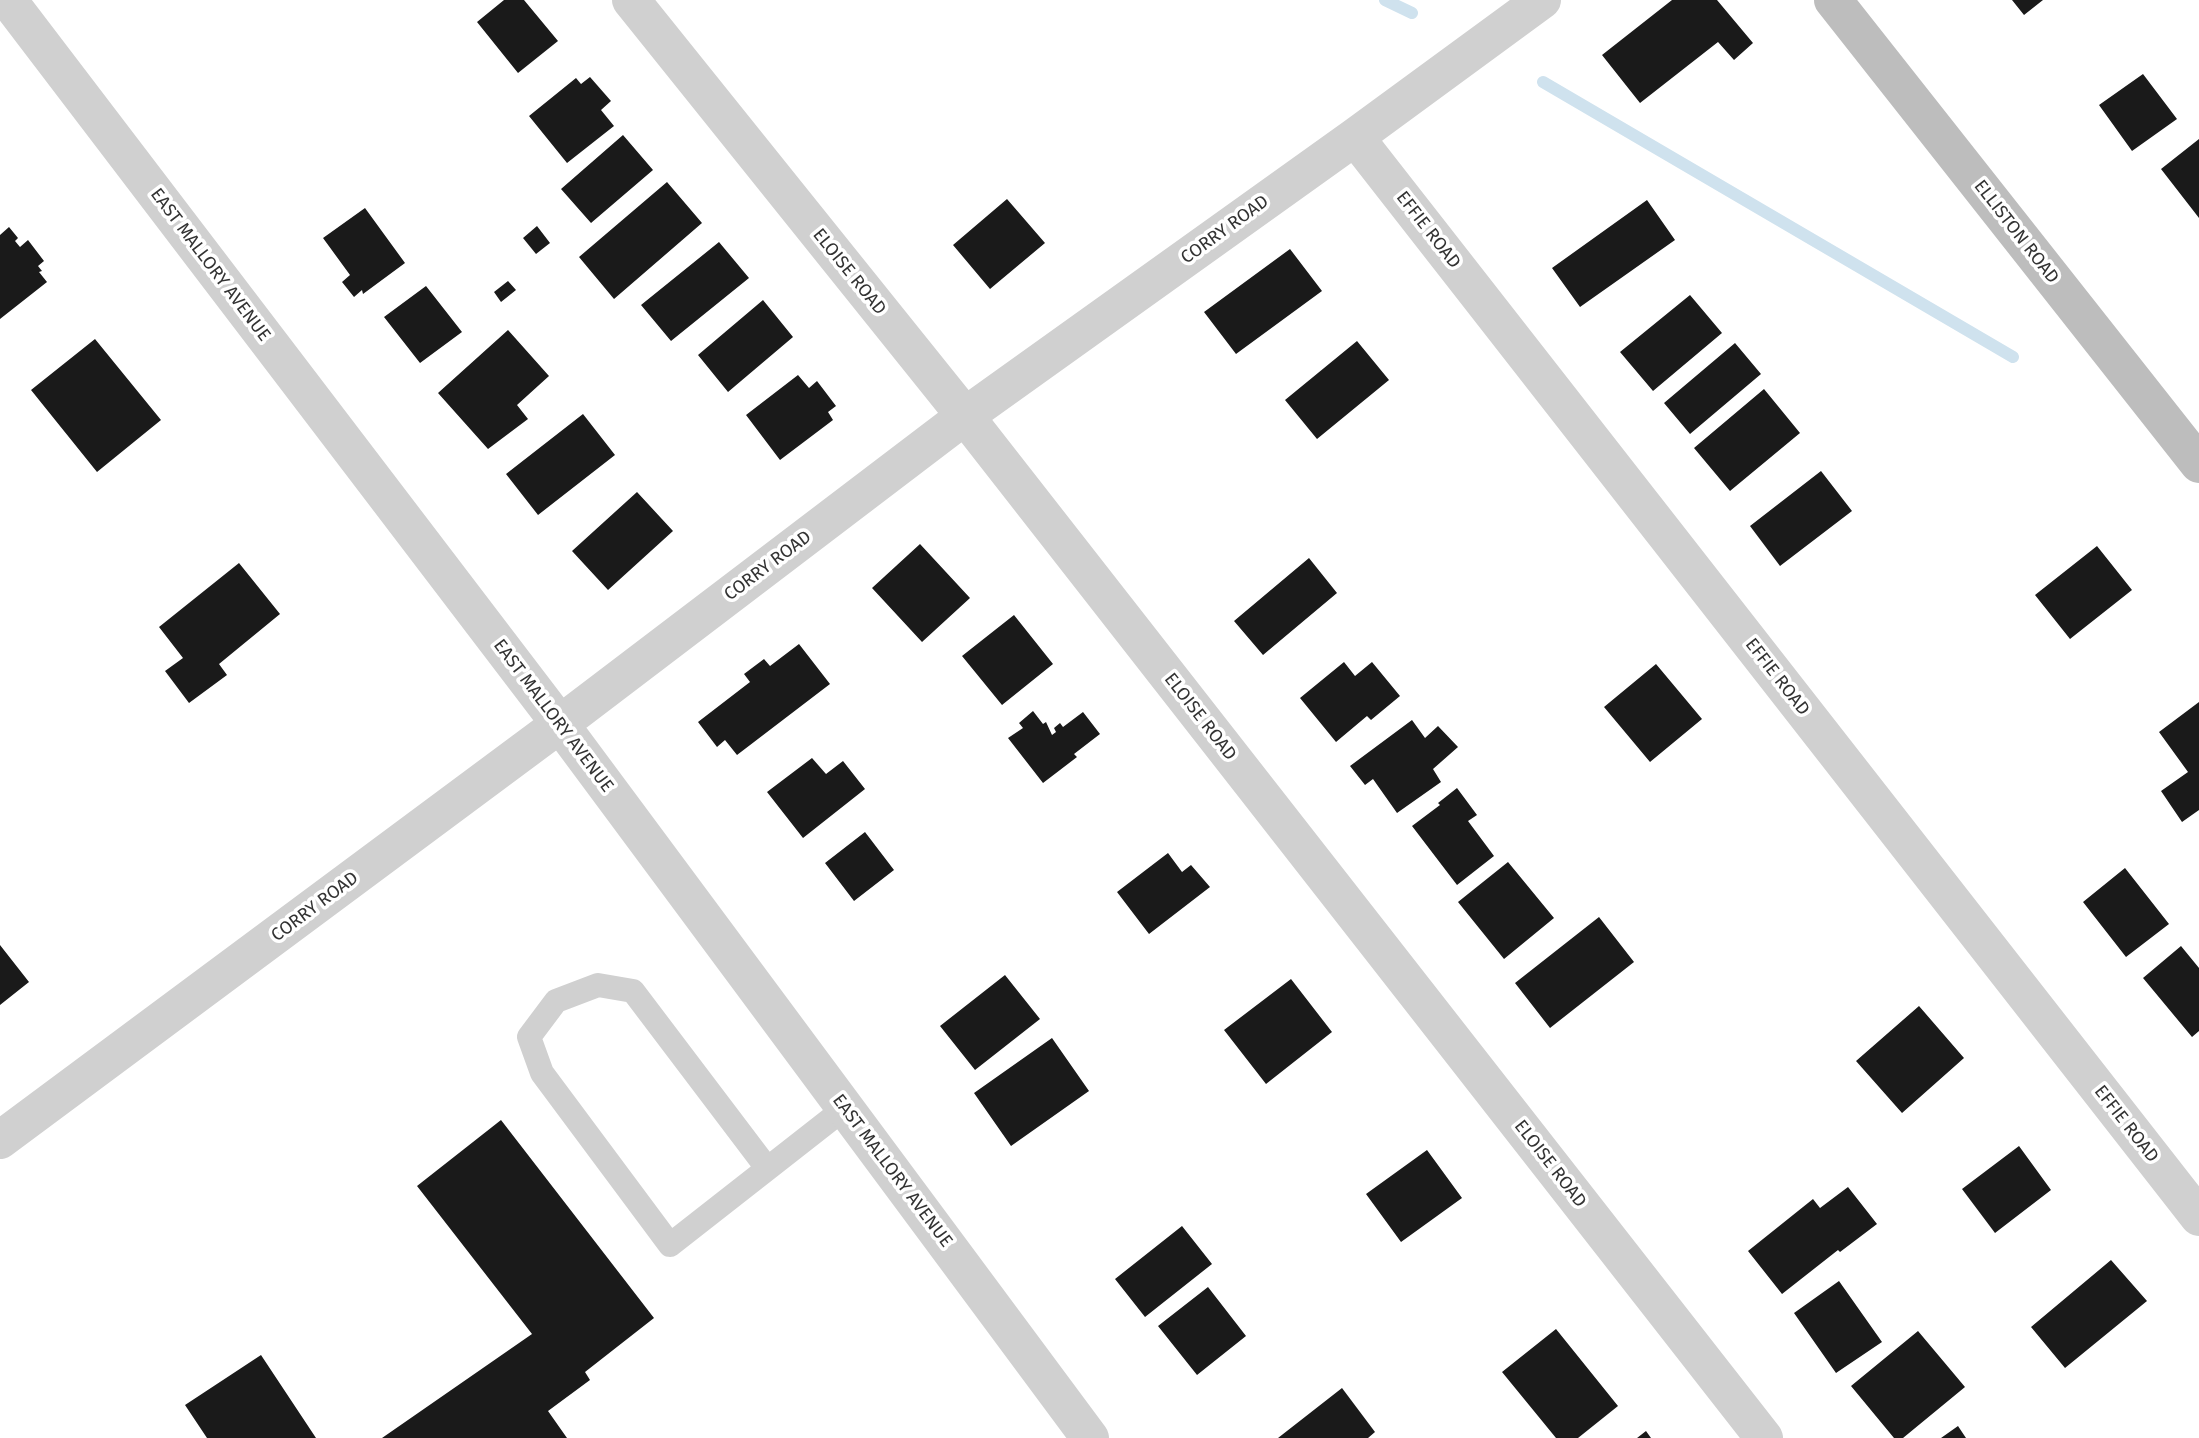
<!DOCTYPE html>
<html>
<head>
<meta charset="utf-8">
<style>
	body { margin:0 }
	canvas { display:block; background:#fff }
</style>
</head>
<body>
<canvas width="2199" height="1438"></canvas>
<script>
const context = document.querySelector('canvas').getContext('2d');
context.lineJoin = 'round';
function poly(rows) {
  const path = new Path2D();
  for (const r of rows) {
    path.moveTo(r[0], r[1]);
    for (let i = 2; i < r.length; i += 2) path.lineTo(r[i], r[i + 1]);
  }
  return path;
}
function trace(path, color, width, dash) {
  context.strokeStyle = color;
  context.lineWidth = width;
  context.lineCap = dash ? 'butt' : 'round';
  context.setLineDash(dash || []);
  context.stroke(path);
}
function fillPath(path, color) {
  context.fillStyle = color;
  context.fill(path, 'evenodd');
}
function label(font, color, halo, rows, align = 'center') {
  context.font = font + ' "Fira Sans",sans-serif';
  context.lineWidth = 7;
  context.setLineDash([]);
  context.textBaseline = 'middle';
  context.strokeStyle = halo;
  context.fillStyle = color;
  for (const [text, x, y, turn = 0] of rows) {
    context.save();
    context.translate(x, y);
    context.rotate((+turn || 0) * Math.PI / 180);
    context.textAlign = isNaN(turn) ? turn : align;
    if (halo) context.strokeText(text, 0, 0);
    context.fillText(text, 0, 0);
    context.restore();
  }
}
trace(poly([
	[1385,0,1412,13],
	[1543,82,2013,357]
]), '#cfe2ee', 12);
fillPath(poly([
	[504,0,524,0,558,41,518,73,477,22],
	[1672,0,1717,0,1753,43,1734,60,1718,42,1640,103,1602,55],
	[2012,0,2043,0,2024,15],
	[2143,74,2177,119,2132,151,2099,105],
	[590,77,611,101,601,110,614,126,567,163,529,116,576,78,581,84],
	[623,135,653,170,591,223,561,189],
	[2199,139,2199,218,2161,169],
	[667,182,702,223,614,299,579,257],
	[1007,199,1045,243,990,289,953,245],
	[1647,200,1675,240,1580,307,1552,268],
	[365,208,405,263,363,294,362,290,354,297,342,282,350,275,323,238],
	[537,226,550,243,536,254,523,238],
	[9,227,18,238,15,241,20,247,28,240,44,261,38,266,42,271,39,272,47,282,0,319,0,235],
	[719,242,749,278,671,341,641,305],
	[1290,249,1322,291,1236,354,1204,312],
	[508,281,516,290,501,302,494,292],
	[426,286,462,332,420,363,384,317],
	[1690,295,1722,333,1653,391,1620,352],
	[763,300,793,337,728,392,698,355],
	[508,330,549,376,517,405,528,419,488,449,438,393],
	[95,339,161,420,97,472,31,390],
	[1357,341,1389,380,1317,439,1285,400],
	[1735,343,1761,374,1690,434,1664,403],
	[798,375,809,388,817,381,836,406,828,412,833,420,780,460,746,415],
	[1764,389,1800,433,1730,491,1694,448],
	[583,414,615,455,538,515,506,474],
	[1821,471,1852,511,1780,566,1750,526],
	[637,492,673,531,608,590,572,551],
	[920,544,970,598,922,642,872,588],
	[2097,546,2132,590,2070,639,2035,595],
	[1309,558,1337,593,1263,655,1234,621],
	[239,563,280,614,219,664,227,675,189,703,165,671,183,658,159,627],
	[1014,615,1053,664,1002,705,962,656],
	[799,644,830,684,737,755,725,740,717,747,698,722,750,682,744,674,764,659,770,666],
	[1344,662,1355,676,1372,662,1400,696,1371,720,1367,716,1336,742,1300,698],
	[1656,664,1702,719,1650,762,1604,707],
	[2199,702,2199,810,2182,822,2161,791,2188,772,2159,732],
	[1033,711,1043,724,1046,722,1052,735,1056,732,1054,728,1060,723,1063,727,1083,712,1100,734,1074,754,1077,757,1043,783,1008,738,1023,728,1019,723],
	[1412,720,1425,738,1438,726,1458,747,1433,769,1441,782,1397,813,1373,779,1365,785,1350,766],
	[812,758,826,774,843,761,865,789,803,838,767,792],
	[1457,788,1477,815,1468,821,1494,856,1457,885,1412,826,1440,805,1438,803],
	[865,832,894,870,854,901,825,863],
	[1168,853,1182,872,1191,865,1210,887,1149,934,1117,892],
	[1508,862,1554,918,1504,959,1458,902],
	[2125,868,2169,924,2126,957,2083,902],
	[1599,917,1634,962,1550,1028,1515,983],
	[0,945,29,982,0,1005],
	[2181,946,2199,968,2199,1031,2192,1037,2143,978],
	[1005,975,1040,1019,975,1070,940,1026],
	[1291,979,1332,1032,1266,1084,1224,1030],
	[1919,1006,1964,1058,1902,1113,1856,1061],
	[1052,1038,1089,1091,1011,1146,974,1093],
	[501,1120,654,1318,585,1372,590,1380,548,1411,567,1438,382,1438,532,1334,417,1186],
	[2019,1146,2051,1190,1995,1233,1962,1189],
	[1427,1150,1462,1198,1401,1242,1366,1194],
	[1848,1187,1877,1224,1840,1252,1838,1250,1782,1294,1748,1251,1813,1199,1820,1208],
	[1182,1226,1212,1264,1145,1317,1115,1279],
	[2111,1260,2147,1301,2065,1368,2031,1327],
	[1839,1281,1882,1342,1836,1373,1794,1313],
	[1208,1287,1246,1336,1197,1375,1158,1326],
	[1556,1329,1618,1406,1578,1438,1556,1438,1502,1372],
	[1918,1331,1965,1387,1903,1438,1894,1438,1851,1386],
	[261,1355,316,1438,207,1438,185,1405],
	[1342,1388,1375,1432,1368,1438,1278,1438],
	[1958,1426,1966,1438,1941,1438],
	[1646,1431,1651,1438,1637,1438]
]), '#1a1a1a');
trace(poly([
	[767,1168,633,991,598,985,556,1001,529,1037,542,1073,670,1245,845,1108]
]), '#d0d0d0', 24);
trace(poly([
	[8,0,560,724,1090,1438],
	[631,0,965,416,1764,1438],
	[1355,137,2199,1217],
	[0,1140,560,724,965,416,1355,137,1542,0]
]), '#d0d0d0', 38);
trace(poly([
	[1833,0,2199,464]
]), '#bdbdbd', 38);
label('18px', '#333', '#fff', [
	["CORRY ROAD",1225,230,-36],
	["EFFIE ROAD",1428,230,52],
	["ELLISTON ROAD",2016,232,52],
	["EAST MALLORY AVENUE",210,265,53],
	["ELOISE ROAD",849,272,51],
	["CORRY ROAD",768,566,-37],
	["EFFIE ROAD",1777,677,52],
	["EAST MALLORY AVENUE",553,716,53],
	["ELOISE ROAD",1200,717,52],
	["CORRY ROAD",315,907,-37],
	["EFFIE ROAD",2126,1124,52],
	["ELOISE ROAD",1550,1164,52],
	["EAST MALLORY AVENUE",892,1171,53]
]);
</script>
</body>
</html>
